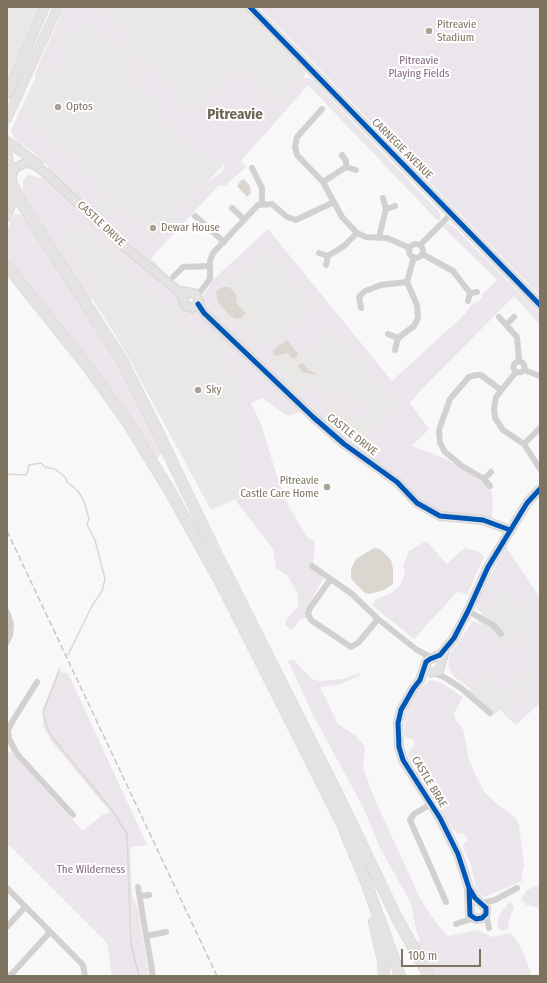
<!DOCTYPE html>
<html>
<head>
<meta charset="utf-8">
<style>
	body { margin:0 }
	#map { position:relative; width:547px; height:983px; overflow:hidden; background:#f8f8f9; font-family:"Fira Sans Condensed",sans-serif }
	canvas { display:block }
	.frame { position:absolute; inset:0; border:8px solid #7e735e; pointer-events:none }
	.scale { position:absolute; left:401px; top:949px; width:80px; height:18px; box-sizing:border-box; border:2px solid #7e735e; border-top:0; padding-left:5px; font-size:12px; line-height:14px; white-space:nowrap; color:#7e735e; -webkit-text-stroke:3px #fff; paint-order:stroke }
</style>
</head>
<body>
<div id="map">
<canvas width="547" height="983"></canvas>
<div class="frame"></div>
<div class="scale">100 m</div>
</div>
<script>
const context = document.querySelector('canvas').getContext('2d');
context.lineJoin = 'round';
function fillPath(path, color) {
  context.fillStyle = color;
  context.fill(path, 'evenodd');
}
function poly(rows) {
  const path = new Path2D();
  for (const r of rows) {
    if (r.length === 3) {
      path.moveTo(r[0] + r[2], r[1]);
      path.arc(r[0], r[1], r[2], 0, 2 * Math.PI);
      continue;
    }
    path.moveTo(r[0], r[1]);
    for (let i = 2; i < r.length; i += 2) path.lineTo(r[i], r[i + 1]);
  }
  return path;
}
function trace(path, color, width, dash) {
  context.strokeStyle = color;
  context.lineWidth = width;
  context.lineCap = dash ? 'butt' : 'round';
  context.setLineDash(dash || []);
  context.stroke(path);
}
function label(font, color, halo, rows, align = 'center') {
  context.font = font + ' "Fira Sans Condensed",sans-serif';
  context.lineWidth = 4;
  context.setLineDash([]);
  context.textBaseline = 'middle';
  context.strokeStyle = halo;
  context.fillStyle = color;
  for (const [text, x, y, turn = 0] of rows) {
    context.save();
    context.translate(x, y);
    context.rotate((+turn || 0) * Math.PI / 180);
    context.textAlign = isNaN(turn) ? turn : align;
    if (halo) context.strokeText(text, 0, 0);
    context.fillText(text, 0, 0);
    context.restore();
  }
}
fillPath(poly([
	[7,7,45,7,12,81,7,83],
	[68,7,243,7,306,73,137,260,193,303,211,297,268,247,399,406,360,439,344,444,251,358,240,387,242,473,247,494,211,510,122,346,31,200,25,178,29,175,40,178,49,167,31,150,17,142,11,131],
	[507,589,530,619,516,647,509,653,498,641,482,633,480,630,481,624,478,621,488,604],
	[525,665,533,672,522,689,522,700,507,717,500,710,494,714,490,713,467,693,484,673,513,682]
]), '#e9e8e7');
fillPath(poly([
	[64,7,101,7,127,37,122,46,114,48,87,20,75,31,68,32,61,38,58,45,61,56,60,62,42,78,34,76],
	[259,7,540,7,540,296],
	[141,54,191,114,240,66,269,98,265,102,269,107,277,100,283,99,301,77,312,79,439,212,441,217,438,221,308,85,241,161,246,167,225,186,219,185,151,258,171,279,170,281,105,221,104,216,109,210,124,211,151,238,156,238,199,188,219,174,224,169,224,161,208,157,184,143,171,130,158,113,156,107,158,100,156,96,146,93,131,73,134,55],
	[21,108,37,126,50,143,54,144,79,165,81,172,90,176,103,202,99,206,94,207,87,204,50,167,31,150,17,142,11,131],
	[29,175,40,178,72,204,118,247,117,255,109,261,107,257,112,250,93,233,83,226,65,229,63,237,67,248,87,281,94,284,97,294,89,301,25,197,23,190,23,181,25,178],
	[17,214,25,216,119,367,163,452,156,460,65,330,7,257,7,230,14,215],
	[447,223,453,226,540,313,540,325,514,296,423,388,410,403,429,429,412,446,446,459,484,483,491,491,493,499,492,518,471,514,444,513,426,505,400,479,349,443,298,394,306,385,328,395,334,418,360,439,399,406,326,317,305,335,314,347,303,356,285,337,269,352,276,363,274,366,286,377,282,383,252,355,253,347,257,342,266,347,315,305,268,247,211,297,224,318,245,328,247,335,243,349,202,306,202,297,215,278,268,229,392,381,464,315,474,302,476,303,483,297,481,295,497,280,443,227],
	[130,255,177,296,178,306,174,310,120,261,124,256],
	[184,312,202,315,217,329,213,334,196,332,181,317],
	[325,319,332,328,314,344,306,335],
	[232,343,302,411,288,416,262,398,251,403,261,424,276,473,289,507,307,537,315,542,313,564,323,579,313,597,307,617,300,620,292,630,285,625,286,620,298,607,298,594,287,575,276,568,273,549,235,500,247,494,242,473,240,387,235,372,222,351],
	[349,391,367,412,357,420,343,411,340,400],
	[426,541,447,564,464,548,478,551,484,557,467,595,458,591,414,639,372,605,376,599,390,594,400,586,405,574,403,566,409,551],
	[506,547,540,598,540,703,516,725,507,717,522,700,522,689,533,672,525,665,508,691,484,673,471,689,453,676,448,665,450,654,473,621,481,624,480,630,486,636,491,632,496,635,498,641,509,653,516,647,526,627,529,619,507,589,488,604,482,613,477,609,477,602],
	[293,659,312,679,319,681,344,679,358,673,361,675,341,684,320,687,338,724,357,737,365,747,363,768,375,800,420,898,432,917,447,936,478,930,492,937,511,933,521,947,532,976,436,976,417,943,420,940,416,930,411,903,380,848,363,807,313,715,288,661],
	[57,672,68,673,147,845,130,847,132,895,138,909,149,976,112,976,107,943,7,843,7,752,10,751,83,831,102,815,110,812,53,743,43,726,43,709],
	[430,680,440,682,463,697,454,713,456,720,463,729,469,760,476,776,485,793,497,804,515,817,519,824,524,865,521,878,522,881,485,897,479,894,476,890,471,865,463,847,464,843,468,840,463,833,459,834,454,831,408,755,410,749,414,747,413,739,407,739,404,734,405,714,418,690],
	[540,884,540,908,526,905,521,899,527,890],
	[510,901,514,907,508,923,509,928,503,931,499,929,497,924,498,917]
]), '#ebe6ec');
fillPath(poly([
	[244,179,250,186,251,193,247,197,237,186,241,180],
	[222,287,229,287,236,294,237,303,245,313,242,318,236,319,230,316,218,302,216,292],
	[287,340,298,354,297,357,293,359,288,353,274,356,273,350],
	[301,363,303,363,309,370,318,375,302,372,298,366],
	[374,548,380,549,391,560,393,568,393,584,384,590,369,594,365,593,353,581,351,577,351,569,356,559]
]), '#dcd6d1');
trace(poly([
	[7,474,25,475,28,472,29,465,41,463,45,467,55,469,65,477,67,482,78,491,84,501,89,519,87,525,95,540,105,579,102,591,92,606,68,655],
	[60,669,43,712,47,727,52,737,112,810,127,834,131,945,139,976]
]), '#dcd6d1', 1.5);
const secondary = poly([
	[250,7,540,305],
	[7,141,39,165],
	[11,176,15,168,25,163,33,164,46,173,126,248,176,289,183,297],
	[177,290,196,294,199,301,196,306,192,308,185,306,183,300,185,294],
	[198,304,204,313,313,417,344,444,397,482,417,503,440,516,483,520,510,530],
	[426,666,427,670,431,673,439,671,445,650],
	[469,888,475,898,486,908,486,914,482,918,476,919,470,915,469,888,458,854,440,818,403,760,399,747,398,723,401,710,413,689,420,680,426,662,430,659,440,655,454,638,468,611,488,567,527,503,540,489]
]);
const primary = poly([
	[7,95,45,7],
	[7,119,58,7],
	[7,149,13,186,12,201,7,217]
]);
const highway = poly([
	[13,186,22,204,120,357,157,430,215,551,337,793,397,918,429,976],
	[7,266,87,366,128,423,168,488,223,587,341,822,366,882,400,976],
	[374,922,383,961,384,976]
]);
trace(secondary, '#d6d5d4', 10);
trace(primary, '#d6d6d5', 10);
trace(highway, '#d4d4d4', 12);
trace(poly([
	[322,109,297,137,295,147,297,155,323,182,342,217,357,233,366,237,387,238,410,248],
	[342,155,346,161,346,167,356,170],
	[252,168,262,188,262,203],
	[323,182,346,167],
	[383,198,386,209,395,206],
	[232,208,244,219],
	[195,216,224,242],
	[379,237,386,209],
	[416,251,7],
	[420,245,452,213],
	[319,253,328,256,326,265],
	[422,254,453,271,470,293],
	[328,256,344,246,357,233],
	[173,277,183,267,210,266],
	[197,296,210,279,210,261,213,253,258,205,272,204,287,217,296,220,334,202],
	[468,301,470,293,477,292],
	[361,308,359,297,365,291,381,285,407,282],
	[499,317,517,337,519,361],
	[507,324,514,317],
	[388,334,398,338,414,326,418,318,417,305,407,282,414,257],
	[395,350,398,338],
	[519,367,5.5],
	[524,370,540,376],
	[516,372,496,397,494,408,495,418,503,430,524,444,540,469],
	[524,444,540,428],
	[484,479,491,472],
	[490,486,484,479,462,466,445,452,440,443,439,430,450,399,469,377,476,375,481,375,501,390],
	[312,566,352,594,378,619,417,650,432,658],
	[330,580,310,608,308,614,311,620,351,647,358,643,378,619],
	[468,611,493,625,501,634],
	[7,612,11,624,10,635,7,642],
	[434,673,444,677,461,688,490,713],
	[37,682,12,722,8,730,9,739,17,754,73,815],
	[431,804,414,814,410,820,446,902],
	[138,887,153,976],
	[7,888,83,965,85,976],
	[140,896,149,895],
	[482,903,495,900,517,888],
	[486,914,489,928],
	[456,924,474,918],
	[7,927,25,907],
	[146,936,166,932],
	[10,976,50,932]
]), '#d2d1cf', 6);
trace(secondary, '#e4e3e2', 8);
trace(primary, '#e4e3e2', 9);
trace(highway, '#e4e3e2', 11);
trace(poly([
	[7,531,217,976]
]), '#c7c6c3', 1.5, [6, 3]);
trace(poly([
	[250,7,540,305],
	[198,304,204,313,313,417,344,444,397,482,417,503,440,516,483,520,510,530],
	[469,888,475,898,486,908,486,914,482,918,476,919,470,915,469,888,458,854,440,818,403,760,399,747,398,723,401,710,413,689,420,680,426,662,430,659,440,655,454,638,468,611,488,567,527,503,540,489]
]), '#0057b8', 5);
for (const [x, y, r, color] of [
	[429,31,4,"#a9a294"],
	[58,107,4,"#a9a294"],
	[153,228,4,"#a9a294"],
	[198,390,4,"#a9a294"],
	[327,487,4,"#a9a294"]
]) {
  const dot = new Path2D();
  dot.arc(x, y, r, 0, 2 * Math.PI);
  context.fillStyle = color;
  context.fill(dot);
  trace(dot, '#fff', 1.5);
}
label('11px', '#7e735e', '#fff', [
	["Pitreavie",437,25],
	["Stadium",437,38],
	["Optos",66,107],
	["Dewar House",161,228],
	["Sky",206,390],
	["Pitreavie",319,481,"right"],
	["Castle Care Home",319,494,"right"]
], 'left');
label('11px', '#816680', '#fff', [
	["Pitreavie",419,61],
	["Playing Fields",419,74],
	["The Wilderness",91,870]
]);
label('11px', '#7e735e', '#fff', [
	["CARNEGIE AVENUE",402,149,45],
	["CASTLE DRIVE",101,224,43],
	["CASTLE DRIVE",352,435,38],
	["CASTLE BRAE",429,782,59]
]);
label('bold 15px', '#6f6655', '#fff', [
	["Pitreavie",235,115]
]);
</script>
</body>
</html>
